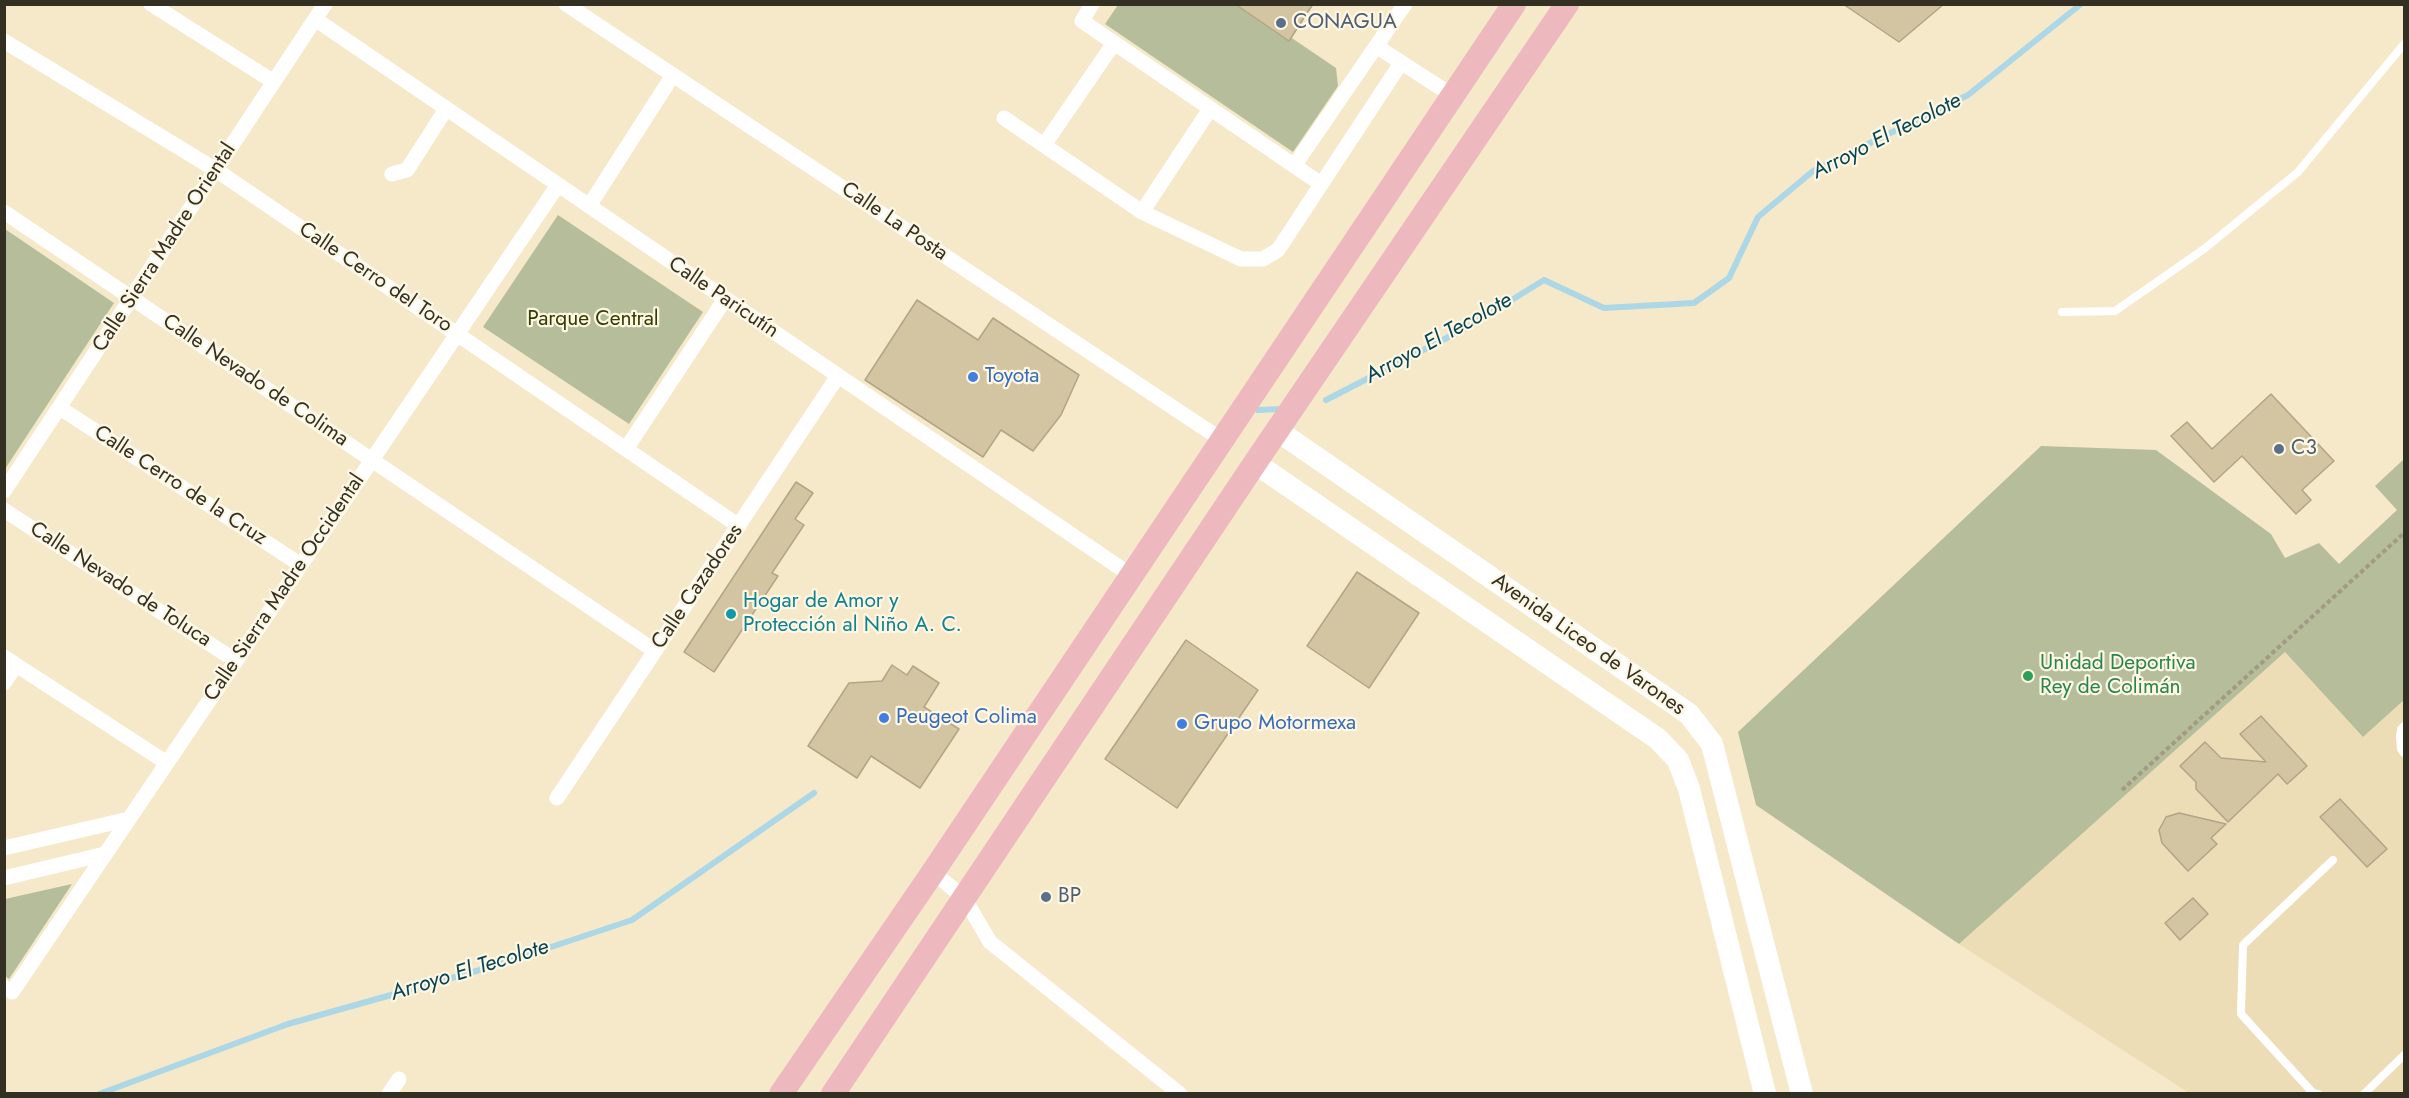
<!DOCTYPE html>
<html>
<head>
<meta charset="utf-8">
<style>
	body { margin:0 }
	#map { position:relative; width:2409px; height:1098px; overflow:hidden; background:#f5e9c9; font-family:Jost,sans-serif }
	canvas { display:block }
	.frame { position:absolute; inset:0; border:6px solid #342f23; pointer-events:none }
</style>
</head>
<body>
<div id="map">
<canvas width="2409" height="1098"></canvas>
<div class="frame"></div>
</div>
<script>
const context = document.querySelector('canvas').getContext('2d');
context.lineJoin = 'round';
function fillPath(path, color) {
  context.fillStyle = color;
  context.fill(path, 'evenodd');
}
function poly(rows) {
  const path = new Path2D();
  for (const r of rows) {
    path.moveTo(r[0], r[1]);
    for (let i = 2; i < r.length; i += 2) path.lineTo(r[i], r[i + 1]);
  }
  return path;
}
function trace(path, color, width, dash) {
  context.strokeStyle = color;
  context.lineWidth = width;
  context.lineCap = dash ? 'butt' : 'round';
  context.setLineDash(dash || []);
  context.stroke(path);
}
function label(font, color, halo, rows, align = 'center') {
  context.font = font + ' Jost,sans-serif';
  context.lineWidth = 4.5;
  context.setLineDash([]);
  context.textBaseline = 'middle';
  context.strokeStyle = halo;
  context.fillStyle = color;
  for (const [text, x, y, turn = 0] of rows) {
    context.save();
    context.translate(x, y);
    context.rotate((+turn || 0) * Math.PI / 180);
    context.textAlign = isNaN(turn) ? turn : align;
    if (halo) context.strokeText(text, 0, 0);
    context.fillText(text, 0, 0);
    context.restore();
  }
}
fillPath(poly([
	[2285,652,2363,737,2404,700,2404,1093,2189,1093,1959,944]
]), '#edddb7');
fillPath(poly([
	[1118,5,1243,5,1336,68,1338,86,1293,152,1105,24],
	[558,215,703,312,629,424,483,327],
	[5,229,114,303,5,469],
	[2041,446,2156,450,2271,534,2285,558,2319,543,2339,564,2397,510,2375,486,2404,459,2404,700,2363,737,2285,652,1959,944,1756,805,1738,732],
	[72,884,9,979,5,976,5,899]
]), '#b5bd9b');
trace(poly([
	[1326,400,1468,327,1544,280,1604,308,1694,303,1729,278,1758,217,1813,171,1968,95,2081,4],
	[1258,410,1281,409],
	[99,1094,288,1024,494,966,632,920,814,793]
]), '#acd7e7', 6);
const building = poly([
	[1235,4,1313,4,1289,41,1235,4],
	[1843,4,1944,4,1899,42,1843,4],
	[917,300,978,340,993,318,1079,375,1061,415,1033,451,1001,430,983,457,865,380,917,300],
	[2271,394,2334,461,2302,490,2311,500,2296,514,2242,456,2214,482,2171,436,2187,422,2212,449,2271,394],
	[796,482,813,493,795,519,804,525,772,573,778,576,714,672,684,652,796,482],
	[1357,572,1419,613,1369,688,1307,646,1357,572],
	[1186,640,1258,690,1177,808,1105,759,1186,640],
	[892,665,907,675,913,666,939,683,924,707,959,729,920,788,871,756,857,778,808,746,849,683,882,681,892,665],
	[2261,716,2307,766,2287,784,2278,774,2228,822,2196,789,2196,782,2180,766,2205,742,2221,758,2266,762,2240,734,2261,716],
	[2340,799,2387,849,2367,867,2320,817,2340,799],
	[2179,813,2226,824,2211,838,2217,844,2188,871,2162,843,2159,830,2166,817,2179,813],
	[2193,898,2208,914,2180,940,2165,923,2193,898]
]);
fillPath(building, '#d3c5a1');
trace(building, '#b1a587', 1.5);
trace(poly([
	[2122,790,2404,533]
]), '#a39a83', 4, [4.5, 3]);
trace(poly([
	[2062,312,2115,311,2204,249,2298,172,2404,44],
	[2404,726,2401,729,2400,737,2401,749,2404,753],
	[2318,1094,2313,1093,2241,1014,2243,945,2333,860],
	[2364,1094,2404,1055]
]), '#fff', 8);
trace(poly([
	[151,4,274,82],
	[566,4,1222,440],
	[1092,4,1082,21,1321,184],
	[315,19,1132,576],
	[4,41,216,170,739,526],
	[1376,46,1453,96],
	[1004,118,1142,212,1241,259,1263,259,1278,250,1401,63],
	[1044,145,1114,43],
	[1294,166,1405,4],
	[392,174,407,170,446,109],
	[589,206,673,75],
	[4,212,655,651],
	[1142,212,1210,109],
	[60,408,301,565],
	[626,449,725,299],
	[4,491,325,4],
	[4,510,236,661],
	[4,657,167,763],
	[4,683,16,665],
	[557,798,838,376],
	[4,848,129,819],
	[933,872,964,898,990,942,1180,1094],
	[4,878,105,854],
	[4,987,12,992,558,185],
	[389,1094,399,1079]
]), '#fff', 15);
trace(poly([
	[1278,431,1689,714,1712,744,1802,1094],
	[1255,463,1658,739,1678,760,1689,789,1765,1094]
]), '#fff', 22);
trace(poly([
	[781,1094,933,872,1514,4],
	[833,1094,1255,463,1567,4]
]), '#eeb8bf', 24);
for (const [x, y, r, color] of [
	[1281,23,6,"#5c6f8a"],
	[973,377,6,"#3f7fe0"],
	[2279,449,6,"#5c6f8a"],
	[731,614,6,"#0f9aa8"],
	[2028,676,6,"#2e9e5b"],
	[884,718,6,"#3f7fe0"],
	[1182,724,6,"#3f7fe0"],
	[1046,897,6,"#5c6f8a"]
]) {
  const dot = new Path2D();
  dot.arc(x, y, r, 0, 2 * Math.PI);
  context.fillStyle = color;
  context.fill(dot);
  trace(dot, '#fef7e3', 2);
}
label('21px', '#4e5e75', '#fef7e3', [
	["CONAGUA",1293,23],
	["C3",2291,449],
	["BP",1058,897]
], 'left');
label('21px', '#342f23', '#fef7e3', [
	["Calle La Posta",894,222,34],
	["Calle Sierra Madre Oriental",165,248,-57],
	["Calle Cerro del Toro",375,278,34],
	["Calle Paricutín",723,298,34],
	["Calle Nevado de Colima",255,381,34],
	["Calle Cerro de la Cruz",180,486,33],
	["Calle Nevado de Toluca",120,585,33],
	["Calle Cazadores",698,587,-56],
	["Calle Sierra Madre Occidental",285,588,-56],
	["Avenida Liceo de Varones",1588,645,35]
]);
label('21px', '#343d00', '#fef7e3', [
	["Parque Central",593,320]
]);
label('21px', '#366cbe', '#fef7e3', [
	["Toyota",985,377],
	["Peugeot Colima",896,718],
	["Grupo Motormexa",1194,724]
], 'left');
label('21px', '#0d838f', '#fef7e3', [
	["Hogar de Amor y",743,602],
	["Protección al Niño A. C.",743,626]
], 'left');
label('21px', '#27864d', '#fef7e3', [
	["Unidad Deportiva",2040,664],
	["Rey de Colimán",2040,688]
], 'left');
label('italic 22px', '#054455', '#fef7e3', [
	["Arroyo El Tecolote",1887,137,-27],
	["Arroyo El Tecolote",1439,339,-29],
	["Arroyo El Tecolote",470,971,-17]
]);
</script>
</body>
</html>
